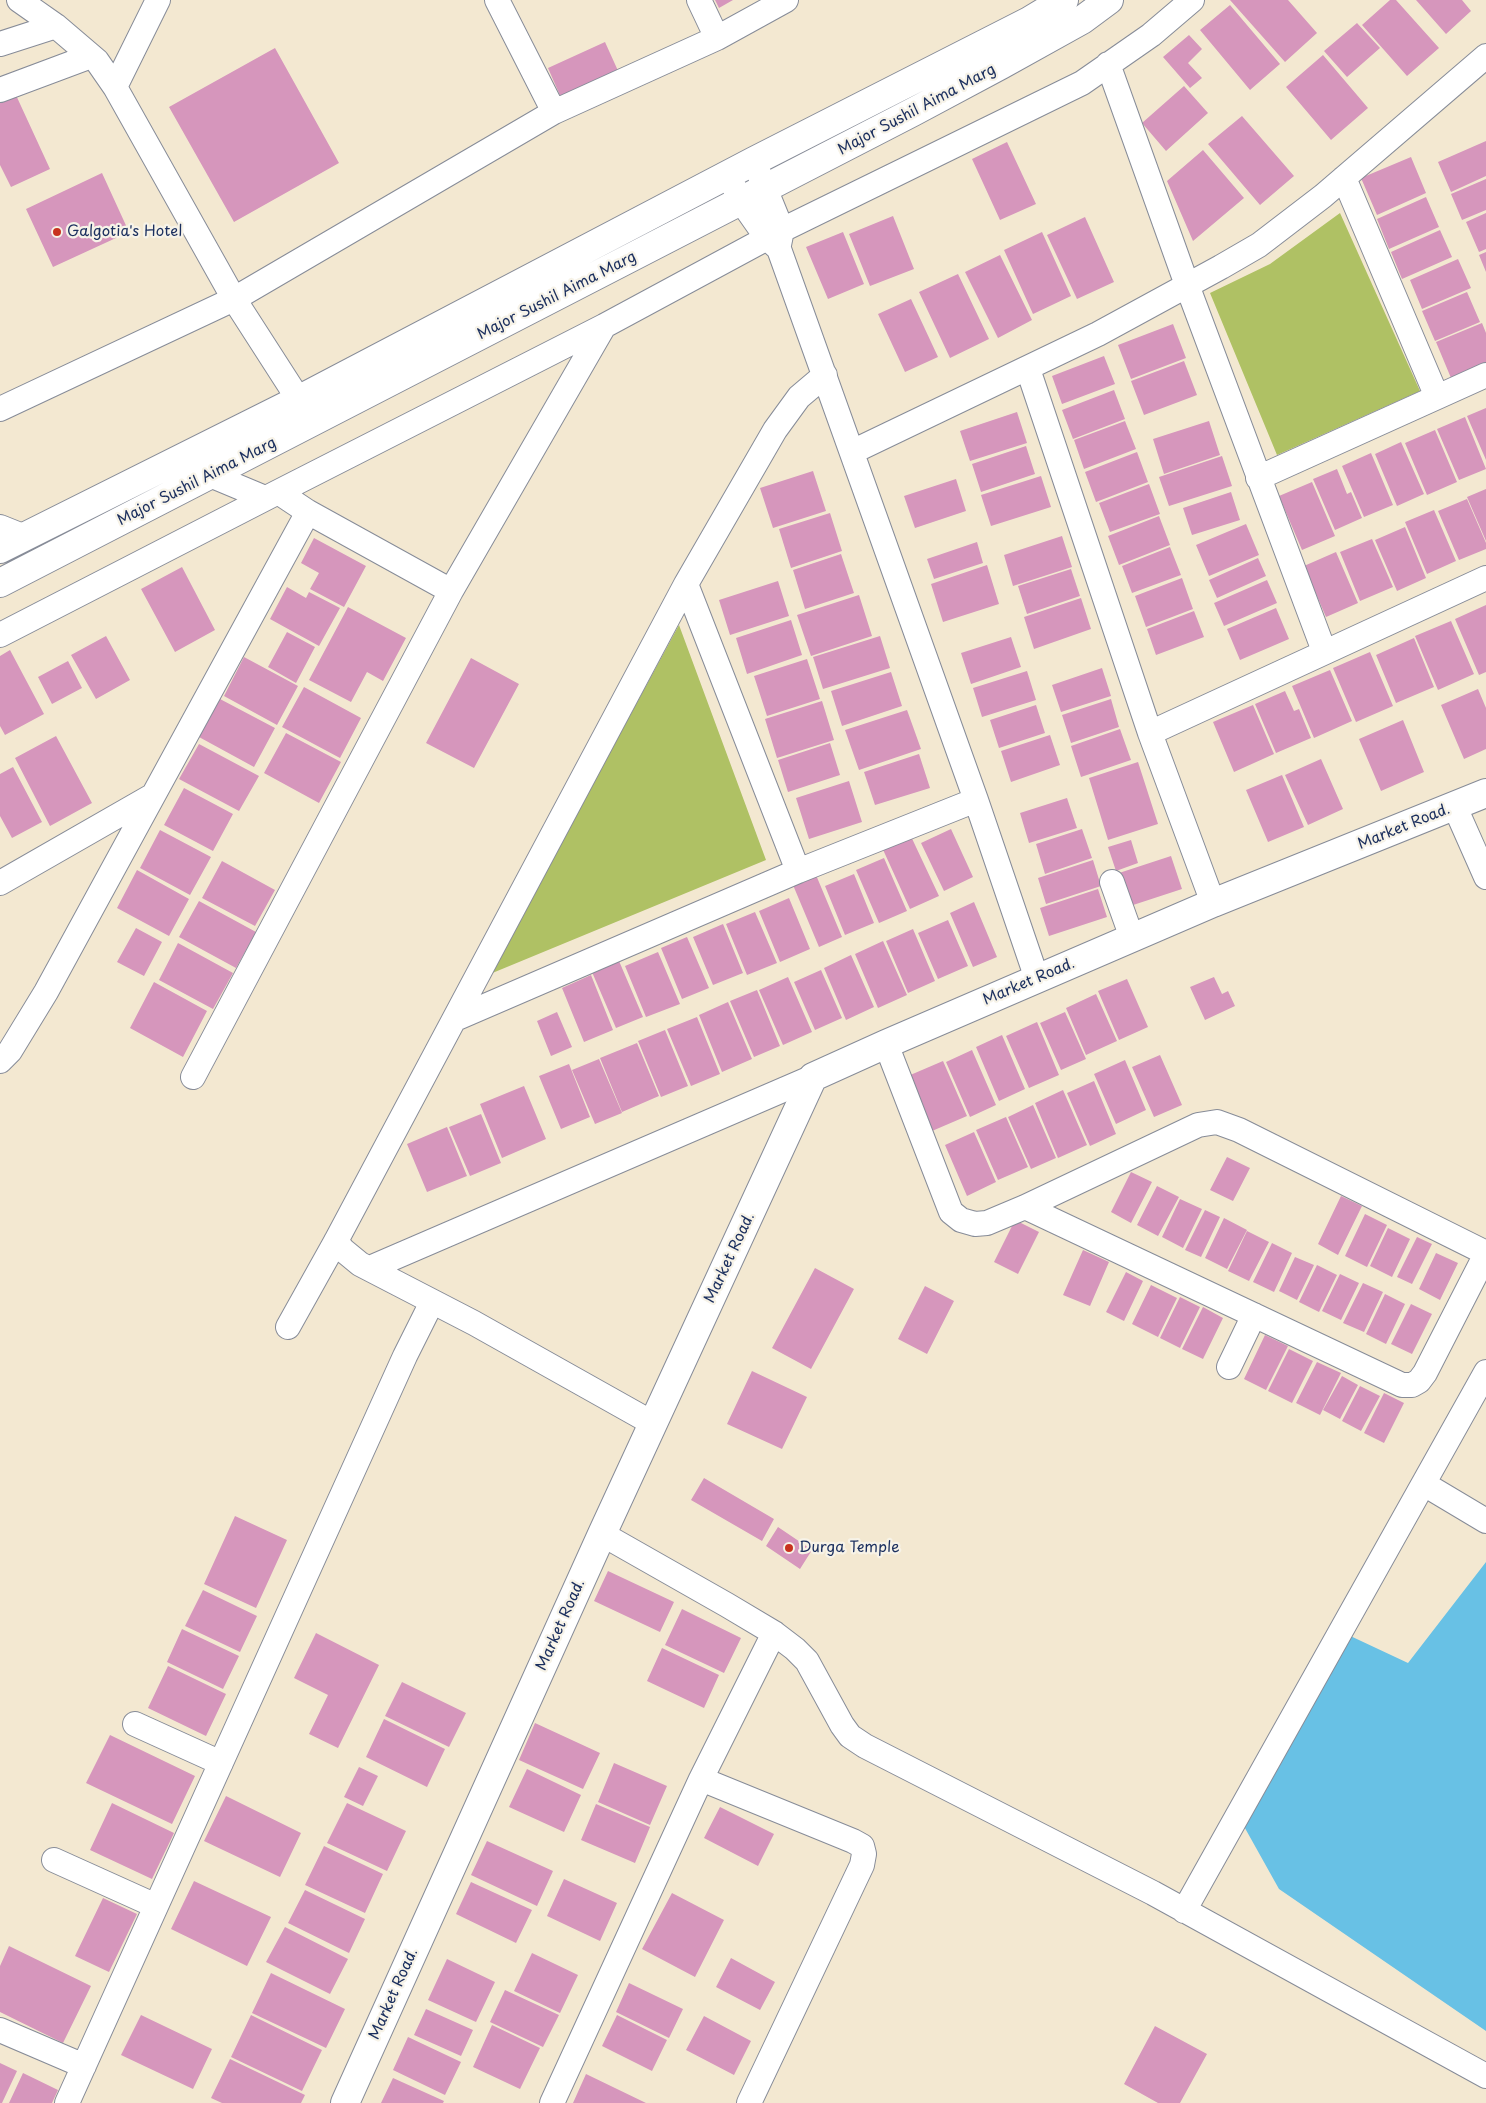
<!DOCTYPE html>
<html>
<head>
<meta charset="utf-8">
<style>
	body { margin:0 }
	canvas { display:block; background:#f3e8d1 }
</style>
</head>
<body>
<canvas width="1486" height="2103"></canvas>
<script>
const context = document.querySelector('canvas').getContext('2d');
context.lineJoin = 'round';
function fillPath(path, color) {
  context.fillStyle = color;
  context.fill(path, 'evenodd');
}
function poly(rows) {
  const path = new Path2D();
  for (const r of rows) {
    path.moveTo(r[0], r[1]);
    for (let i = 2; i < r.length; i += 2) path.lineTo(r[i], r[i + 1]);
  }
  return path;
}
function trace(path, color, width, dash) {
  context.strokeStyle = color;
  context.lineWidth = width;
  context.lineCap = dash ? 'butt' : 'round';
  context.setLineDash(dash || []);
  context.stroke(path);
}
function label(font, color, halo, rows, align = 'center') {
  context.font = font + ' "Playpen Sans",sans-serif';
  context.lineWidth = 4.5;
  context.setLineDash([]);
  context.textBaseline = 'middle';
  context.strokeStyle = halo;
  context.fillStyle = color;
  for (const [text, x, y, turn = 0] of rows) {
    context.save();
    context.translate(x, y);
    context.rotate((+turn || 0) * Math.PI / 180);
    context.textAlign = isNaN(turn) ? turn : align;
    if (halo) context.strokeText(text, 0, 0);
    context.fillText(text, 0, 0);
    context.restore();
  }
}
fillPath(poly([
	[1340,213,1420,391,1277,455,1210,293,1270,264],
	[679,625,766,860,490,974]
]), '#afc164');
fillPath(poly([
	[1486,1562,1486,2031,1279,1889,1241,1821,1344,1633,1408,1663]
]), '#68c1e5');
fillPath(poly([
	[715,0,733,0,719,8],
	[1230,0,1288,0,1317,33,1285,62],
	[1390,0,1396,0,1439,48,1407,76,1362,25],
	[1416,0,1462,0,1471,11,1446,34],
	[1230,5,1280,64,1250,90,1200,30],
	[1357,23,1380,48,1347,77,1324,51],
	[1189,35,1202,49,1188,63,1202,78,1190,88,1163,57],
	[605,42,619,73,562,100,548,68],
	[275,48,339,163,234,222,169,107],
	[1323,55,1368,108,1331,140,1286,87],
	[1184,86,1208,113,1166,151,1142,123],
	[15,93,50,169,11,187,0,165,0,99],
	[1242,116,1294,176,1260,205,1208,144],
	[1486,141,1486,176,1451,192,1438,162],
	[1007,142,1036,204,1000,220,972,159],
	[1203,150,1244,198,1193,241,1167,181],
	[1411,157,1426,193,1377,215,1361,178],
	[102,173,129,232,53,267,26,209],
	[1486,179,1486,210,1462,220,1451,194],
	[1426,197,1439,227,1389,249,1377,219],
	[1486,213,1486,249,1479,252,1466,222],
	[893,216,914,269,870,286,849,234],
	[1085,217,1114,282,1077,299,1047,235],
	[1440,230,1452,257,1402,279,1391,252],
	[843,232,864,284,828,299,806,247],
	[1042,232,1071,296,1033,314,1004,250],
	[1486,252,1486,272,1479,255],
	[1000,255,1032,320,998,338,965,272],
	[1458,259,1471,288,1422,309,1410,280],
	[958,274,989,339,950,358,919,292],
	[1467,292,1480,322,1435,341,1422,311],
	[911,299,938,357,905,372,878,314],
	[1482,323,1486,333,1486,363,1451,378,1436,342],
	[1173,324,1186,358,1131,379,1118,345],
	[1104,356,1115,384,1062,404,1052,376],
	[1184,361,1197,395,1144,415,1131,381],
	[1114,390,1125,419,1073,439,1062,410],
	[1486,408,1486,460,1467,416],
	[1017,412,1027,443,970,461,960,431],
	[1465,417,1486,469,1459,480,1437,429],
	[1125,421,1136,449,1084,469,1074,440],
	[1209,421,1220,455,1164,474,1153,439],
	[1435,430,1457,482,1427,495,1405,443],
	[1401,442,1424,494,1397,506,1375,454],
	[1026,446,1035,474,981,492,972,464],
	[1137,452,1148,482,1096,502,1085,472],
	[1371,453,1393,505,1364,517,1342,466],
	[1222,456,1232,486,1169,506,1159,477],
	[1337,469,1347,494,1351,492,1362,518,1335,530,1313,479],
	[813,471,826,511,773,528,760,488],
	[1041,476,1051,507,991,526,981,495],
	[956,479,966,511,915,528,904,496],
	[1312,482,1335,536,1302,550,1279,496],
	[1149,484,1160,514,1110,532,1099,503],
	[1486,489,1486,541,1467,497],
	[1231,492,1240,520,1192,535,1183,508],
	[1467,499,1486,543,1486,549,1459,560,1438,511],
	[1434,510,1456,561,1427,574,1405,522],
	[830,513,842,551,791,568,779,529],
	[1159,516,1170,545,1119,565,1108,536],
	[1246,524,1259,555,1209,576,1196,545],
	[1405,527,1426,578,1397,591,1375,540],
	[1062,536,1072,567,1013,586,1004,555],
	[314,538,366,566,344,607,310,589,319,573,301,563],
	[1372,539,1393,587,1360,601,1340,552],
	[977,542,983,563,934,579,927,559],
	[1170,547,1181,575,1132,593,1122,566],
	[1336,552,1358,603,1326,617,1304,566],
	[841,554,854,593,805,609,793,570],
	[1258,558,1266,576,1217,598,1209,580],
	[987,565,999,604,943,622,931,584],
	[182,567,215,630,175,652,141,589],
	[1071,569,1080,596,1027,614,1018,586],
	[1182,578,1193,609,1146,627,1135,596],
	[1267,580,1277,603,1224,626,1214,603],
	[778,581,789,616,730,635,719,600],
	[287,587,306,598,309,592,340,608,319,646,270,619],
	[859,595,872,636,811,656,797,615],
	[1081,598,1091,629,1034,649,1024,617],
	[1486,605,1486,672,1479,675,1455,619],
	[348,607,406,638,383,681,367,672,351,702,309,680],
	[1276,608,1289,639,1240,660,1227,629],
	[1194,611,1204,637,1156,655,1147,629],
	[791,620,802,655,747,674,736,638],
	[1451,621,1474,674,1438,690,1415,636],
	[287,632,315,647,296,683,268,667],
	[106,636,130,680,96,699,71,655],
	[880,636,890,668,823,689,813,657],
	[1011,637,1021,667,971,684,961,653],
	[1414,638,1434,687,1396,703,1376,655],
	[10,650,44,714,5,735,0,726,0,656],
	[1370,652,1393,706,1356,722,1333,668],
	[244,657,298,686,277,725,224,696],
	[471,658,519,684,474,768,426,743],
	[807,659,820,699,767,716,754,676],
	[68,661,82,688,52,704,38,677],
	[1102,668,1111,696,1061,712,1052,685],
	[1330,670,1352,721,1314,738,1292,686],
	[1027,671,1036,700,982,717,973,688],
	[891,672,902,706,842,726,831,691],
	[304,687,361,718,340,758,282,727],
	[1478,689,1486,708,1486,749,1464,759,1441,705],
	[1285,691,1294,711,1299,709,1311,738,1276,753,1255,704],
	[220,699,275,728,254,767,199,737],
	[1111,699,1119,727,1071,743,1062,715],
	[822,701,834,740,777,758,765,719],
	[1036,705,1045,733,999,748,990,720],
	[1253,705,1274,754,1234,772,1213,722],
	[907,710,921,749,859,770,845,730],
	[1403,720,1424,772,1381,791,1359,739],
	[1120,729,1131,760,1081,777,1071,746],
	[286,733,341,762,319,803,264,773],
	[1050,735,1060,765,1011,782,1001,751],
	[56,736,92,803,50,826,15,758],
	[830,743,840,775,788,792,778,760],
	[199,744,259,776,239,811,179,779],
	[919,754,930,788,875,805,864,772],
	[1321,759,1343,809,1308,825,1285,775],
	[1138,762,1158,824,1108,840,1089,778],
	[13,767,42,822,12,838,0,816,0,774],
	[1282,775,1304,827,1268,842,1246,790],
	[849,781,862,822,809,839,796,798],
	[184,788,233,814,213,851,164,825],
	[1067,798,1077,828,1029,843,1020,813],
	[951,829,973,877,944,891,921,843],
	[1082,829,1092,858,1045,874,1036,844],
	[160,830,211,857,190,895,140,868],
	[908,830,939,896,910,909,880,843],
	[1131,840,1138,863,1116,871,1108,847],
	[1171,856,1182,889,1127,907,1116,874],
	[884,858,907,911,879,923,856,870],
	[1093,860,1101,886,1046,904,1038,878],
	[222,861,275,890,255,926,202,898],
	[137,870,189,899,169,936,117,908],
	[854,874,874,923,845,935,825,886],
	[816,875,842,937,819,947,793,885],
	[1098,889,1107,917,1049,936,1040,908],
	[789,898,810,949,780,962,759,911],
	[199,901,256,932,236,968,179,937],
	[974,902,997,957,973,967,950,913],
	[755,912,777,963,747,975,726,924],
	[948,920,968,966,938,979,918,933],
	[723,924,743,973,713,985,693,937],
	[136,928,162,942,144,976,117,962],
	[913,929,935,981,908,993,886,941],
	[687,937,709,988,682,999,661,948],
	[883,941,907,995,878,1008,855,954],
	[178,943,233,973,213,1009,159,980],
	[658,952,680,1004,646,1017,625,966],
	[851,955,874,1007,846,1020,824,968],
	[619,961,643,1017,616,1028,592,972],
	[821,970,842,1018,815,1030,794,982],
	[591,975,613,1030,584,1042,562,988],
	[788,977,812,1032,783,1045,759,990],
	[1214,977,1222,994,1228,991,1235,1006,1205,1020,1190,987],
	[1127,979,1148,1027,1119,1040,1098,991],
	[154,982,207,1011,183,1057,130,1028],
	[757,990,780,1046,754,1057,730,1001],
	[1096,994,1117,1041,1086,1055,1066,1008],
	[728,1002,752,1059,722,1072,699,1015],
	[557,1012,572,1047,551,1056,537,1021],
	[1065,1012,1086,1059,1061,1070,1040,1023],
	[697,1017,720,1074,691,1086,667,1029],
	[1037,1022,1059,1075,1029,1088,1006,1036],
	[665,1030,688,1086,661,1097,638,1041],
	[1002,1035,1025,1089,999,1101,976,1047],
	[637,1043,659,1096,622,1112,600,1058],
	[972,1050,996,1105,970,1117,946,1062],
	[1160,1055,1182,1105,1154,1117,1132,1067],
	[599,1059,622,1113,595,1124,572,1070],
	[1125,1060,1146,1110,1116,1124,1094,1074],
	[943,1061,967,1116,932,1131,908,1076],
	[569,1064,590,1117,561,1129,539,1076],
	[1094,1081,1116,1134,1090,1146,1067,1093],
	[524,1086,546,1139,502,1158,480,1104],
	[1063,1090,1087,1145,1058,1158,1035,1103],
	[1033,1105,1056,1158,1031,1169,1008,1117],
	[481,1114,501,1163,470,1176,449,1127],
	[1006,1117,1028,1167,998,1180,976,1130],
	[447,1127,467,1176,427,1192,407,1144],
	[974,1132,996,1182,967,1196,945,1145],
	[1227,1157,1250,1168,1233,1201,1210,1190],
	[1131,1172,1152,1182,1131,1223,1111,1212],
	[1157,1186,1179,1197,1158,1236,1137,1225],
	[1341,1196,1362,1206,1338,1255,1318,1244],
	[1180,1199,1202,1209,1183,1248,1162,1237],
	[1205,1210,1220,1217,1201,1257,1185,1250],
	[1365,1214,1387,1225,1367,1267,1345,1256],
	[1224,1218,1247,1230,1227,1269,1205,1258],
	[1015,1220,1039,1232,1018,1274,994,1262],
	[1388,1228,1410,1239,1392,1277,1370,1266],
	[1247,1231,1269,1242,1249,1281,1228,1271],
	[1417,1237,1432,1244,1412,1284,1397,1277],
	[1272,1243,1292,1253,1274,1292,1253,1282],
	[1083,1250,1109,1262,1090,1306,1063,1295],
	[1436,1253,1458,1263,1440,1300,1419,1289],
	[1295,1257,1314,1265,1297,1300,1279,1291],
	[1317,1265,1337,1275,1319,1312,1299,1302],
	[815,1268,854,1289,811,1369,772,1348],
	[1126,1272,1143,1281,1124,1321,1106,1312],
	[1340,1274,1359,1283,1341,1320,1322,1311],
	[1363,1283,1383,1292,1364,1332,1343,1323],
	[1151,1285,1177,1298,1158,1337,1132,1324],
	[925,1286,954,1301,927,1354,898,1339],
	[1385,1294,1405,1304,1386,1344,1366,1334],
	[1180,1297,1200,1307,1180,1348,1160,1338],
	[1411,1304,1432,1314,1412,1354,1391,1344],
	[1203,1307,1223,1318,1203,1359,1182,1349],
	[1265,1335,1288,1346,1266,1390,1244,1379],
	[1289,1349,1313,1361,1292,1403,1268,1391],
	[1317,1362,1341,1373,1320,1415,1296,1403],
	[752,1371,807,1397,782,1449,727,1424],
	[1342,1376,1358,1385,1340,1419,1323,1410],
	[1360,1386,1380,1396,1361,1431,1342,1421],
	[1384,1393,1404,1403,1384,1443,1364,1433],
	[704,1478,774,1519,762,1541,691,1500],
	[235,1516,287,1540,256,1608,204,1584],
	[778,1527,812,1550,800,1569,766,1546],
	[608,1571,674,1602,660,1632,594,1601],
	[203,1590,257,1616,240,1652,185,1626],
	[682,1609,741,1638,724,1673,665,1645],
	[182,1629,239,1656,223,1689,167,1662],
	[316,1633,379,1665,338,1748,309,1734,328,1695,294,1678],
	[662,1648,719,1675,704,1708,647,1681],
	[168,1666,226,1694,206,1736,148,1708],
	[402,1682,466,1713,449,1747,385,1716],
	[384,1719,445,1749,427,1787,366,1757],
	[535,1723,600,1753,583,1789,519,1760],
	[110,1735,195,1776,172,1824,86,1783],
	[614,1763,667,1786,650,1825,598,1802],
	[359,1767,378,1776,363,1806,344,1797],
	[527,1769,581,1795,564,1832,509,1807],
	[226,1796,301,1833,280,1877,204,1841],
	[112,1803,174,1833,152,1879,90,1850],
	[347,1803,406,1831,387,1871,327,1843],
	[596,1804,650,1827,635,1863,581,1840],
	[720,1807,774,1834,758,1866,704,1838],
	[487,1841,553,1871,537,1906,471,1875],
	[324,1846,383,1874,365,1913,305,1885],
	[564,1879,617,1903,600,1941,547,1916],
	[194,1881,271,1917,247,1966,171,1929],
	[471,1882,532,1910,516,1943,456,1914],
	[305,1890,365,1919,349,1953,288,1923],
	[672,1893,724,1920,695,1977,642,1949],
	[103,1898,137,1914,109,1972,75,1956],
	[285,1927,348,1959,330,1994,266,1962],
	[9,1946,91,1986,63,2043,0,2012,0,1966],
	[532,1953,578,1975,560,2013,514,1991],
	[731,1958,775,1982,760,2010,716,1987],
	[447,1959,495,1982,476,2022,428,2000],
	[271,1973,345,2009,326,2048,252,2013],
	[629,1983,683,2009,669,2038,616,2012],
	[505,1990,559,2015,543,2047,490,2022],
	[426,2009,473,2030,461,2056,414,2035],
	[141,2015,212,2049,193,2089,121,2055],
	[251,2015,322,2050,302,2091,231,2057],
	[617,2015,667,2040,652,2071,602,2046],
	[704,2016,751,2041,734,2075,686,2050],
	[492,2025,540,2048,520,2089,473,2067],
	[1155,2026,1207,2054,1180,2103,1158,2103,1124,2084],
	[408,2037,461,2062,445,2095,393,2070],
	[230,2059,305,2095,301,2103,222,2103,211,2098],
	[0,2063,17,2071,2,2103,0,2103],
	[23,2073,58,2090,52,2103,9,2103],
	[586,2074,646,2103,573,2103],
	[393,2078,444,2101,443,2103,381,2103]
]), '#d696bc');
const minor = poly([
	[19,0,56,26,97,61,115,87,234,299,308,414],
	[497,0,554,112],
	[699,0,717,38],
	[0,44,56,26],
	[1108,64,1187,285,1324,651],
	[115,87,158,0],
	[0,90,91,56],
	[758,171,782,230,779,245],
	[728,175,741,201,767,238,779,249,976,800,1037,979],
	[1344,178,1437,397],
	[1028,369,1150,733,1213,903],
	[0,409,234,299,554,112,717,38,786,0],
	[852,452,1098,334,1221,267,1259,245,1323,196,1486,56],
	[210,475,265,498],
	[1258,478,1486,375],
	[278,492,604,326,782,230,1082,83,1151,35,1192,0],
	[0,527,25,537],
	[686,584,798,871],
	[0,635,278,492,308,512,451,591],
	[1150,733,1486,578],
	[1455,807,1486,877],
	[1112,882,1132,938],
	[0,883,152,796],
	[455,1019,798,871,976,800],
	[886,1044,951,1212,961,1220,975,1224,987,1223,1025,1207,1198,1125,1217,1122,1239,1130,1486,1253],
	[0,1061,10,1051,46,992,308,512],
	[193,1077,451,591,604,326],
	[1025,1207,1402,1385,1412,1385,1419,1381,1425,1373,1486,1254],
	[336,1241,343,1250,360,1264,474,1323,654,1424],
	[370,1268,813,1077],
	[288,1327,336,1241,686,584,775,430,799,397,825,375],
	[1229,1367,1254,1315],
	[1424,1484,1486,1521],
	[602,1534,727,1605,774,1633,795,1649,807,1661,842,1725,850,1736,865,1746,1153,1893,1486,2076],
	[135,1724,221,1763],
	[701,1779,853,1841,862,1846,864,1854,862,1865,749,2103],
	[54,1860,156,1906],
	[1184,1911,1486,1372],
	[0,2030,84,2066],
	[67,2103,405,1356,432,1302],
	[552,2103,701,1779,774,1633]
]);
const tertiary = poly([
	[0,549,298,400,754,161,1029,21,1064,0],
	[0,583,913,112,1001,65,1082,20,1109,0],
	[345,2103,602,1534,813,1077,886,1044,1213,903,1486,793]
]);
trace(minor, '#878c98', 26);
trace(tertiary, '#878c98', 30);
trace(minor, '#fff', 24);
trace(tertiary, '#fff', 28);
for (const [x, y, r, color] of [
	[57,232,5,"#c8321e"],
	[789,1548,5,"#c8321e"]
]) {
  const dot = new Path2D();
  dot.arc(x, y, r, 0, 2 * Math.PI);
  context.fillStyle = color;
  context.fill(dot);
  trace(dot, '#f7f3e8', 2);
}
label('15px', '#1b2f5e', '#f7f3e8', [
	["Major Sushil Aima Marg",917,110,-28],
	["Major Sushil Aima Marg",557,296,-27],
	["Major Sushil Aima Marg",197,482,-27],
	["Market Road.",1404,827,-22],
	["Market Road.",1029,982,-23],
	["Market Road.",730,1258,-65],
	["Market Road.",561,1625,-66],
	["Market Road.",394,1994,-66]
]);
label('15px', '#1b2f5e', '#f7f3e8', [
	["Galgotia's Hotel",67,232],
	["Durga Temple",799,1548]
], 'left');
</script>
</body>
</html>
